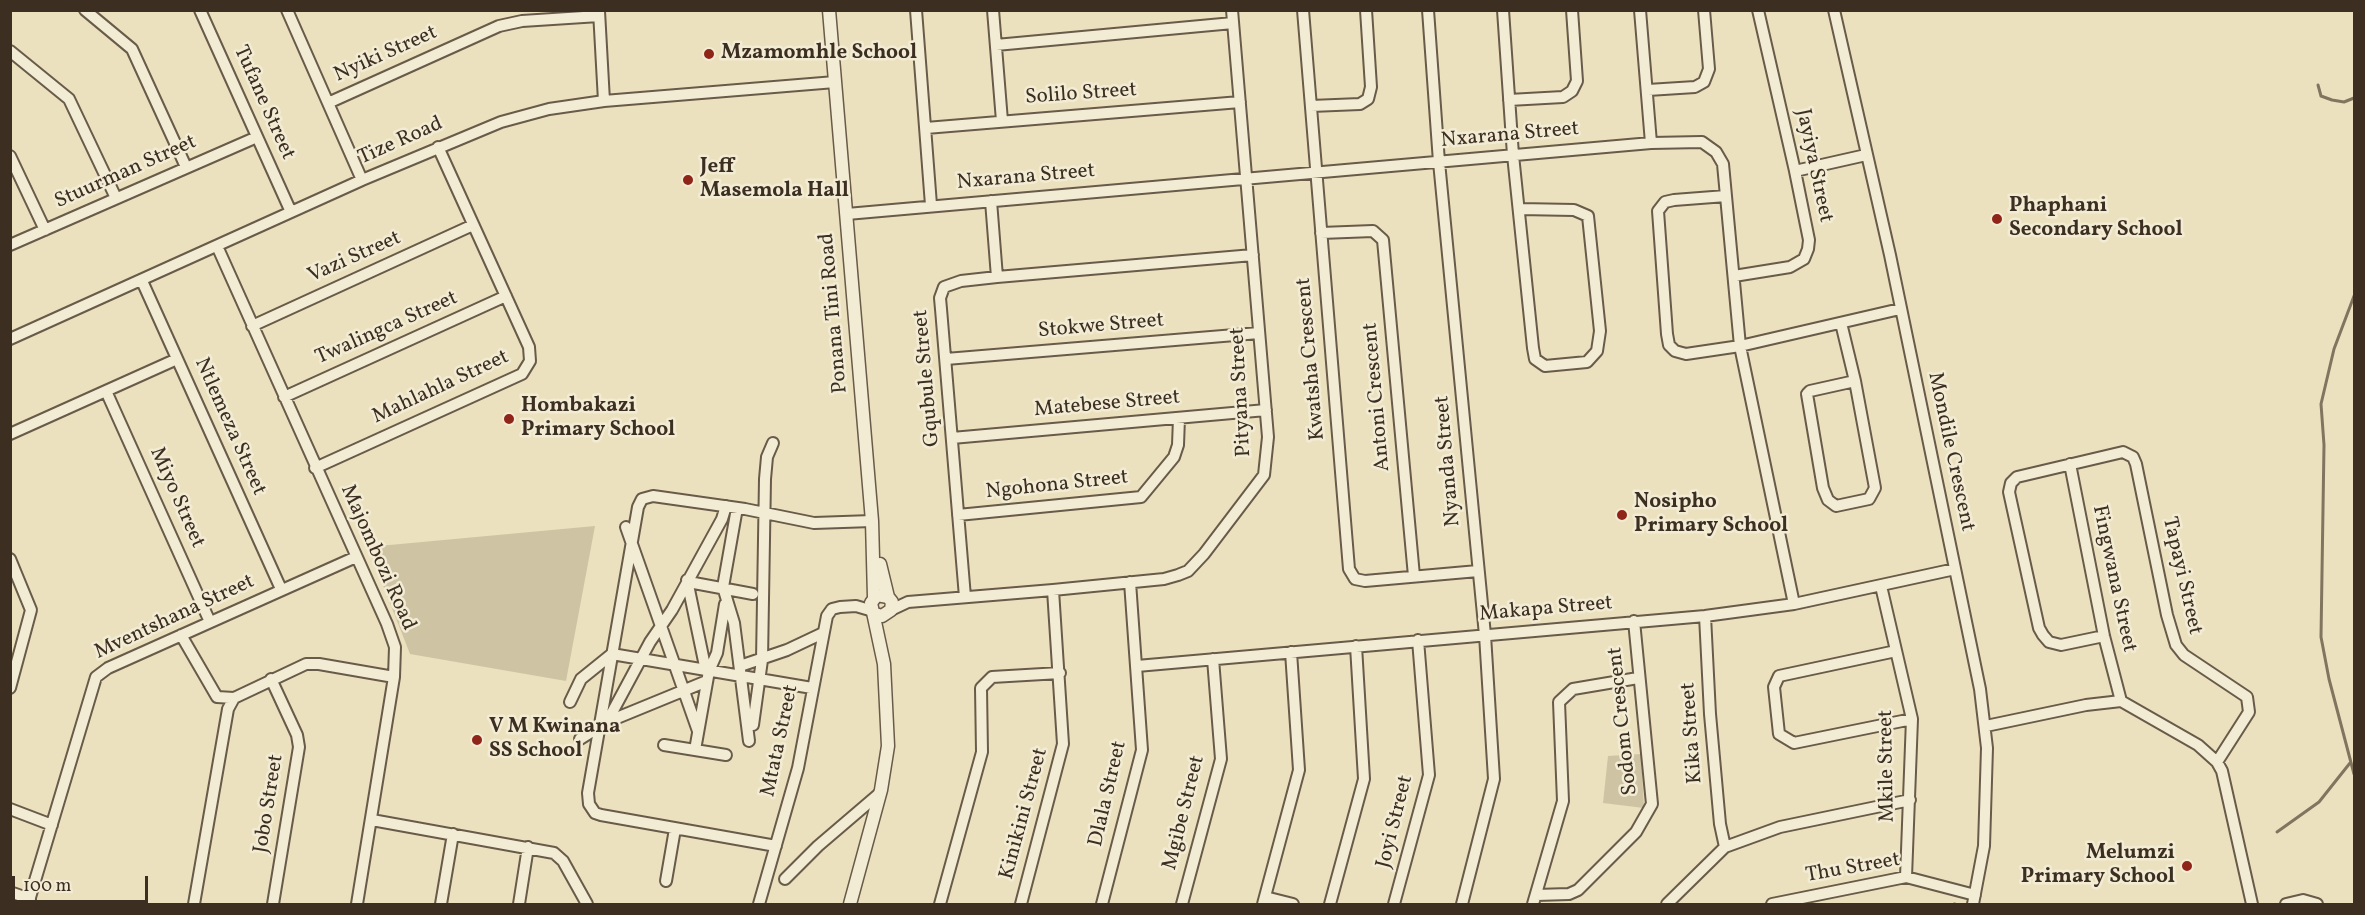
<!DOCTYPE html>
<html>
<head>
<meta charset="utf-8">
<style>
	body { margin:0 }
	#map { position:relative; width:2365px; height:915px; overflow:hidden; background:#ece1be; font-family:Vollkorn,serif }
	canvas { display:block }
	.frame { position:absolute; inset:0; border:12px solid #3d2e22; pointer-events:none }
	.scale { position:absolute; left:12px; top:876px; width:136px; height:27px; box-sizing:border-box; border:3px solid #3d2e22; border-top:0; padding-left:8px; font-size:18px; line-height:21px; white-space:nowrap; color:#3d2e22; -webkit-text-stroke:4px #f3ecd5; paint-order:stroke }
</style>
</head>
<body>
<div id="map">
<canvas width="2365" height="915"></canvas>
<div class="frame"></div>
<div class="scale">100 m</div>
</div>
<script>
const context = document.querySelector('canvas').getContext('2d');
context.lineJoin = 'round';
function fillPath(path, color) {
  context.fillStyle = color;
  context.fill(path, 'evenodd');
}
function poly(rows) {
  const path = new Path2D();
  for (const r of rows) {
    path.moveTo(r[0], r[1]);
    for (let i = 2; i < r.length; i += 2) path.lineTo(r[i], r[i + 1]);
  }
  return path;
}
function trace(path, color, width, dash) {
  context.strokeStyle = color;
  context.lineWidth = width;
  context.lineCap = dash ? 'butt' : 'round';
  context.setLineDash(dash || []);
  context.stroke(path);
}
function label(font, color, halo, rows, align = 'center') {
  context.font = font + ' Vollkorn,serif';
  context.lineWidth = 5;
  context.setLineDash([]);
  context.textBaseline = 'middle';
  context.strokeStyle = halo;
  context.fillStyle = color;
  for (const [text, x, y, turn = 0] of rows) {
    context.save();
    context.translate(x, y);
    context.rotate((+turn || 0) * Math.PI / 180);
    context.textAlign = isNaN(turn) ? turn : align;
    if (halo) context.strokeText(text, 0, 0);
    context.fillText(text, 0, 0);
    context.restore();
  }
}
fillPath(poly([
	[595,526,566,681,410,654,368,547],
	[1641,754,1644,808,1603,803,1608,756]
]), '#cec3a3');
trace(poly([
	[2318,85,2321,96,2332,100,2344,102,2354,98],
	[2354,296,2334,349,2321,404,2324,445,2321,637,2329,679,2354,774],
	[2277,832,2319,802,2350,763],
	[1954,904,1955,904]
]), '#827560', 3);
const minor = poly([
	[85,10,132,49,186,167],
	[200,10,291,212],
	[287,10,362,180],
	[916,10,931,205],
	[993,10,1002,121],
	[1303,10,1349,569,1355,579,1365,581,1478,571],
	[1428,10,1439,162,1485,635,1494,779,1462,904],
	[1503,10,1513,155,1533,348,1535,359,1545,366,1587,362,1597,351,1600,331,1588,216,1574,210,1520,209],
	[1640,10,1651,143],
	[1834,10,1890,255,1980,689,1987,748,1984,846,1973,904],
	[599,11,604,101],
	[996,45,1233,23],
	[10,51,69,99,116,198],
	[1648,90,1695,87,1704,82,1709,69,1704,10],
	[1509,100,1563,97,1572,91,1577,81,1572,10],
	[328,103,499,26,522,21,599,16],
	[1311,106,1360,104,1368,99,1371,87,1366,10],
	[926,128,1240,102],
	[10,156,45,230],
	[1795,171,1866,155],
	[1726,196,1674,200,1665,202,1658,211,1667,334,1669,345,1675,351,1686,354,1740,346,1900,309],
	[991,201,997,277],
	[847,214,1651,143,1702,142,1716,152,1723,164,1740,346,1794,604],
	[1321,233,1373,231,1383,240,1414,576],
	[10,245,257,137],
	[217,246,387,624,395,647,394,677,357,904],
	[1734,276,1790,267,1804,259,1808,249,1809,240,1795,171,1758,10],
	[142,281,281,589],
	[1841,323,1855,381,1875,488,1869,499,1836,506,1828,500,1823,488,1807,394,1810,391,1855,381],
	[252,326,473,225],
	[10,339,362,180,501,122,549,109,604,101,835,82],
	[946,359,1259,333],
	[106,391,210,622],
	[284,397,506,296],
	[10,434,177,359],
	[952,438,1266,410],
	[2070,464,2104,636,2121,701],
	[315,468,511,379,522,374,530,361,529,347,438,147],
	[737,508,723,587,734,623,749,741],
	[958,515,1141,497,1174,457,1178,445,1179,418],
	[626,527,698,731],
	[10,559,31,610,10,688],
	[687,580,706,671],
	[694,583,753,594],
	[1881,586,1912,719,1906,877],
	[965,597,941,309,940,298,944,287,961,281,997,277,1253,255],
	[891,610,908,602,1053,590,1164,579,1178,575,1188,571,1204,554,1264,475,1268,437,1232,10],
	[1705,616,1710,714,1720,824,1725,847],
	[181,635,217,697,234,698],
	[2104,636,2061,645,2049,642,2043,635,2039,628,2009,492,2011,483,2017,477,2123,452,2133,457,2136,464,2167,615,2176,645,2184,655,2247,697,2249,712,2217,762],
	[1896,651,1779,676,1774,687,1779,734,1794,743,1912,719],
	[740,666,787,650,823,633],
	[1137,666,1705,616,1794,604,1955,569],
	[271,679,297,735,299,747,273,904],
	[570,702,581,679,612,654,812,688],
	[607,722,707,681],
	[753,725,762,660,765,479,767,457,773,443],
	[1986,726,2086,705,2121,701,2198,745,2217,762,2222,771,2252,904],
	[580,739,607,722,650,642,672,610,722,519,726,506],
	[664,745,726,755],
	[695,750,709,671,717,653,725,604],
	[10,809,52,825],
	[372,820,554,853,563,861,587,904],
	[776,846,601,815,595,813,589,804,588,793,638,507,642,499,653,496,745,509,814,523,872,521],
	[785,879,818,846,880,793],
	[666,881,675,829],
	[10,892,30,899],
	[1536,895,1569,894,1578,890,1636,832,1652,804,1634,621],
	[1265,897,1293,904],
	[28,904,96,677,108,668,356,557],
	[194,904,228,709,234,698,306,664,319,664,394,677],
	[441,904,453,834],
	[519,904,528,847],
	[759,904,798,768,827,616,832,609,840,607,856,606,873,611],
	[940,904,982,752,981,688,992,677,1060,673],
	[1021,904,1063,744,1053,590],
	[1102,904,1142,750,1130,582],
	[1182,904,1221,759,1213,659],
	[1263,904,1299,770,1291,652],
	[1330,904,1364,779,1356,646],
	[1394,904,1429,775,1418,640],
	[1533,904,1563,801,1559,702,1573,689,1638,678],
	[1667,904,1725,847,1780,827,1910,800],
	[1772,904,1906,877,1975,895],
	[2286,904,2303,900,2317,904]
]);
const tertiary = poly([
	[829,10,872,521,874,597],
	[880,564,888,597],
	[850,904,881,790,888,746,884,664,871,603,877,595,888,597,892,602,891,610,882,616,875,614]
]);
trace(minor, '#695b49', 14);
trace(tertiary, '#695b49', 15);
trace(minor, '#f3ecd5', 10);
trace(tertiary, '#f3ecd5', 12);
for (const [x, y, r, color] of [
	[709,54,6,"#8f2418"],
	[688,180,6,"#8f2418"],
	[1997,219,6,"#8f2418"],
	[509,419,6,"#8f2418"],
	[1622,515,6,"#8f2418"],
	[477,740,6,"#8f2418"],
	[2187,866,6,"#8f2418"]
]) {
  const dot = new Path2D();
  dot.arc(x, y, r, 0, 2 * Math.PI);
  context.fillStyle = color;
  context.fill(dot);
  trace(dot, '#f3ecd5', 2);
}
label('bold 21px', '#3d2e22', '#f3ecd5', [
	["Mzamomhle School",721,54],
	["Jeff",700,168],
	["Masemola Hall",700,192],
	["Phaphani",2009,207],
	["Secondary School",2009,231],
	["Hombakazi",521,407],
	["Primary School",521,431],
	["Nosipho",1634,503],
	["Primary School",1634,527],
	["V M Kwinana",489,728],
	["SS School",489,752],
	["Melumzi",2175,854,"right"],
	["Primary School",2175,878,"right"]
], 'left');
label('21px', '#3d2e22', '#f3ecd5', [
	["Nyiki Street",386,55,-24],
	["Solilo Street",1081,95,-4],
	["Tufane Street",263,103,66],
	["Nxarana Street",1510,136,-5],
	["Tize Road",401,142,-24],
	["Jayiya Street",1813,166,78],
	["Stuurman Street",126,173,-24],
	["Nxarana Street",1026,178,-5],
	["Vazi Street",355,258,-24],
	["Ponana Tini Road",835,313,-95],
	["Stokwe Street",1101,327,-5],
	["Twalingca Street",387,329,-24],
	["Kwatsha Crescent",1312,359,-95],
	["Gqubule Street",928,378,-95],
	["Mahlahla Street",441,388,-25],
	["Pityana Street",1242,392,-93],
	["Antoni Crescent",1378,397,-95],
	["Matebese Street",1107,405,-5],
	["Ntlemeza Street",229,427,66],
	["Mondile Crescent",1950,452,78],
	["Nyanda Street",1449,461,-95],
	["Ngohona Street",1057,486,-6],
	["Miyo Street",176,498,66],
	["Majombozi Road",377,558,66],
	["Tapayi Street",2181,576,77],
	["Fingwana Street",2113,579,78],
	["Makapa Street",1546,610,-5],
	["Mventshana Street",175,618,-25],
	["Sodom Crescent",1624,721,-96],
	["Kika Street",1693,733,-94],
	["Mtata Street",781,741,-78],
	["Mkile Street",1888,766,-91],
	["Dlala Street",1109,794,-77],
	["Jobo Street",270,804,-81],
	["Mgibe Street",1185,813,-76],
	["Kinikini Street",1025,814,-75],
	["Joyi Street",1396,822,-76],
	["Thu Street",1853,869,-10]
]);
</script>
</body>
</html>
